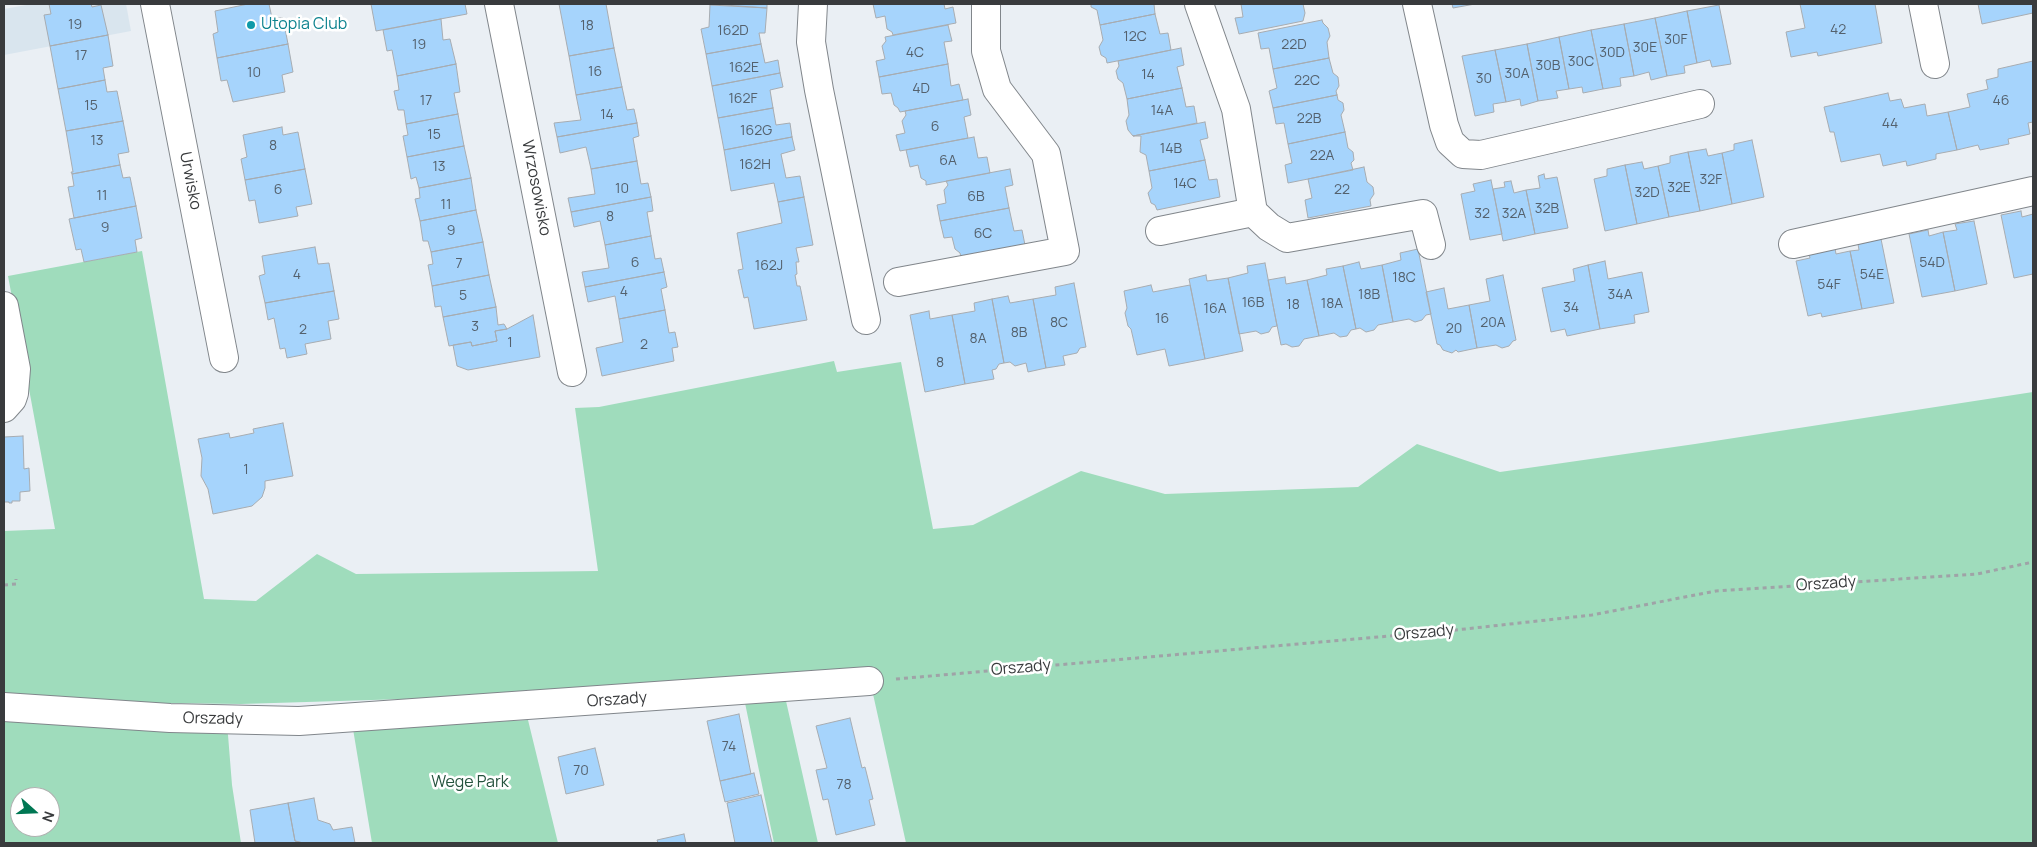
<!DOCTYPE html>
<html>
<head>
<meta charset="utf-8">
<style>
	body { margin:0 }
	#map { position:relative; width:2037px; height:847px; overflow:hidden; background:#eaeff4; font-family:Manrope,sans-serif }
	canvas { display:block }
	.frame { position:absolute; inset:0; border:5px solid #393b3d; pointer-events:none }
	.north { position:absolute; left:10px; top:787px; width:50px; height:50px; box-sizing:border-box; background:#fff; border:1px solid #b0b1b1; border-radius:50%; rotate:110deg; font-size:14px; font-weight:700; line-height:20px; text-align:center; color:#393b3d }
	.north::after { content:''; display:block; margin:auto; width:18px; height:22px; background:#007753; clip-path:polygon(50% 0,100% 100%,50% 72%,0 100%) }
</style>
</head>
<body>
<div id="map">
<canvas width="2037" height="847"></canvas>
<div class="frame"></div>
<div class="north">N</div>
</div>
<script>
const context = document.querySelector('canvas').getContext('2d');
context.lineJoin = 'round';
function fillPath(path, color) {
  context.fillStyle = color;
  context.fill(path, 'evenodd');
}
function poly(rows) {
  const path = new Path2D();
  for (const r of rows) {
    path.moveTo(r[0], r[1]);
    for (let i = 2; i < r.length; i += 2) path.lineTo(r[i], r[i + 1]);
  }
  return path;
}
function trace(path, color, width, dash) {
  context.strokeStyle = color;
  context.lineWidth = width;
  context.lineCap = dash ? 'butt' : 'round';
  context.setLineDash(dash || []);
  context.stroke(path);
}
function label(font, color, halo, rows, align = 'center') {
  context.font = font + ' Manrope,sans-serif';
  context.lineWidth = 5;
  context.setLineDash([]);
  context.textBaseline = 'middle';
  context.strokeStyle = halo;
  context.fillStyle = color;
  for (const [text, x, y, turn = 0] of rows) {
    context.save();
    context.translate(x, y);
    context.rotate((+turn || 0) * Math.PI / 180);
    context.textAlign = isNaN(turn) ? turn : align;
    if (halo) context.strokeText(text, 0, 0);
    context.fillText(text, 0, 0);
    context.restore();
  }
}
fillPath(poly([
	[32,4,126,4,131,31,4,55,4,9]
]), '#d9e5ee');
fillPath(poly([
	[142,251,204,599,256,601,317,554,356,574,598,571,575,408,599,407,834,361,837,372,901,362,933,529,973,525,1081,471,1165,494,1358,487,1417,444,1500,472,1695,444,2033,392,2033,843,906,843,873,694,870,667,788,676,470,697,241,704,4,701,4,531,55,529,8,276],
	[786,701,818,843,774,843,745,703],
	[4,719,226,729,228,735,232,785,241,843,4,843],
	[20,797,50,797,50,827,20,827],
	[528,720,558,843,372,843,353,729]
]), '#9fdcbc');
const building = poly([
	[49,4,91,4,92,7,101,5,108,35,50,46,44,15,51,14,49,4],
	[248,4,269,4,272,18,283,18,288,44,217,58,213,34,218,32,215,11,248,4],
	[371,4,465,4,467,14,376,31,371,4],
	[559,4,606,4,614,48,569,56,559,4],
	[710,4,767,4,767,8,710,4],
	[873,4,944,4,945,9,953,7,956,23,893,35,892,32,887,29,885,16,876,18,873,4],
	[1091,4,1154,4,1155,14,1100,25,1097,10,1091,7,1091,4],
	[1241,4,1303,4,1305,13,1303,21,1239,34,1235,18,1243,17,1241,4],
	[1452,4,1475,4,1453,8,1452,4],
	[1800,4,1875,4,1882,43,1818,56,1817,52,1791,57,1786,32,1805,28,1800,4],
	[1978,4,2033,4,2033,13,1982,24,1978,4],
	[710,5,767,8,765,33,759,33,761,44,706,54,701,29,709,27,710,5],
	[1719,5,1731,64,1712,67,1710,60,1697,63,1687,11,1719,5],
	[1687,11,1697,63,1684,66,1685,73,1667,76,1655,18,1687,11],
	[1155,14,1160,34,1168,33,1171,50,1107,63,1106,58,1101,55,1099,47,1103,40,1100,25,1155,14],
	[1655,18,1667,76,1651,80,1649,72,1634,76,1624,24,1655,18],
	[441,19,443,40,450,39,456,64,397,76,392,50,387,51,383,30,441,19],
	[1322,20,1323,23,1328,28,1330,36,1327,42,1329,58,1273,69,1269,48,1261,49,1258,33,1322,20],
	[1624,24,1634,76,1620,78,1621,86,1603,89,1591,30,1624,24],
	[948,25,952,41,944,42,948,64,879,77,876,61,885,59,882,46,886,41,885,37,948,25],
	[1591,30,1603,89,1583,93,1582,87,1569,89,1559,37,1591,30],
	[108,35,113,66,103,68,105,80,58,89,50,46,108,35],
	[1559,37,1569,89,1556,91,1558,98,1538,101,1527,44,1559,37],
	[288,44,293,72,282,75,285,92,233,102,227,80,221,81,217,58,288,44],
	[761,44,765,63,778,60,780,73,712,86,706,54,761,44],
	[1527,44,1538,101,1521,106,1520,99,1506,102,1495,50,1527,44],
	[614,48,622,87,576,95,569,56,614,48],
	[1181,48,1184,65,1177,67,1182,88,1127,99,1123,83,1118,79,1116,71,1119,66,1118,61,1181,48],
	[1495,50,1506,102,1493,104,1494,112,1475,116,1462,56,1495,50],
	[1329,58,1333,73,1338,77,1339,86,1336,91,1337,95,1273,108,1269,91,1277,88,1273,69,1329,58],
	[2033,61,2033,122,2028,123,2030,134,2008,139,2009,144,1980,150,1978,145,1957,150,1948,112,1970,107,1967,94,1988,89,1986,80,1998,77,1998,69,2033,61],
	[456,64,460,92,454,93,458,114,406,124,404,110,398,110,394,91,399,90,397,76,456,64],
	[948,64,951,86,959,84,963,100,900,112,898,108,894,105,891,93,882,94,879,77,948,64],
	[780,73,783,87,770,90,773,108,718,118,712,86,780,73],
	[105,80,107,92,117,91,123,121,66,131,58,89,105,80],
	[622,87,627,110,634,109,637,123,557,137,554,123,581,120,576,95,622,87],
	[1182,88,1186,107,1194,106,1197,123,1133,136,1128,130,1126,121,1129,115,1127,99,1182,88],
	[1888,93,1890,101,1901,99,1904,108,1925,104,1927,116,1948,112,1957,150,1936,154,1936,159,1907,166,1906,161,1883,166,1880,154,1841,162,1834,132,1830,132,1824,107,1888,93],
	[1337,95,1338,100,1343,103,1344,110,1341,115,1345,132,1288,144,1284,123,1276,124,1273,108,1337,95],
	[968,99,971,115,964,117,968,138,900,151,896,135,905,133,902,121,906,115,905,111,968,99],
	[773,108,776,125,790,123,792,137,724,150,718,118,773,108],
	[458,114,464,146,407,157,403,136,408,135,406,124,458,114],
	[123,121,129,152,118,154,120,165,72,174,71,172,73,172,66,131,123,121],
	[1205,122,1208,138,1200,140,1205,160,1149,171,1146,155,1140,152,1141,136,1133,136,1205,122],
	[637,123,639,136,633,138,637,161,591,169,586,147,560,153,557,137,637,123],
	[282,127,283,135,298,132,305,169,245,180,241,159,247,157,243,135,282,127],
	[1345,132,1348,148,1353,152,1354,160,1351,163,1353,170,1288,183,1285,165,1292,163,1288,144,1345,132],
	[792,137,795,150,781,154,786,178,800,176,804,197,778,202,774,183,731,191,724,150,792,137],
	[974,137,978,158,987,157,990,173,926,185,926,181,921,178,918,165,910,167,906,150,974,137],
	[1752,140,1764,197,1732,204,1722,153,1734,150,1734,144,1752,140],
	[464,146,471,178,419,188,416,177,411,179,407,157,464,146],
	[1706,149,1708,156,1722,153,1732,204,1700,211,1688,152,1706,149],
	[1688,152,1700,211,1669,217,1658,166,1670,163,1670,156,1688,152],
	[1205,160,1209,180,1217,179,1220,197,1157,210,1155,205,1151,203,1148,193,1152,188,1149,171,1205,160],
	[637,161,641,184,648,183,651,197,571,212,568,198,595,194,591,169,637,161],
	[1642,162,1644,169,1658,166,1669,217,1637,224,1625,165,1642,162],
	[120,165,123,178,130,177,136,206,74,218,68,187,74,186,72,174,120,165],
	[1625,165,1637,224,1605,231,1594,179,1607,176,1607,169,1625,165],
	[1364,167,1367,182,1373,187,1374,194,1370,200,1371,206,1308,218,1305,200,1312,198,1308,179,1364,167],
	[305,169,312,204,296,207,298,216,259,223,255,200,249,201,245,180,305,169],
	[1010,169,1013,185,1005,187,1009,208,940,221,937,205,946,203,944,190,948,185,946,181,1010,169],
	[1544,174,1545,179,1557,177,1568,228,1535,234,1526,190,1540,188,1538,176,1544,174],
	[471,178,476,210,420,221,415,199,420,198,419,188,471,178],
	[1491,180,1502,234,1470,240,1461,194,1475,191,1473,184,1491,180],
	[1511,181,1514,193,1526,190,1535,234,1503,241,1493,189,1505,187,1504,182,1511,181],
	[651,197,653,211,647,212,651,236,605,245,600,221,574,227,571,212,651,197],
	[804,197,813,245,796,248,799,262,796,262,797,274,795,275,797,286,800,286,807,320,754,329,748,297,744,298,738,270,743,269,737,233,782,223,778,202,804,197],
	[136,206,142,238,135,240,137,252,84,262,81,249,76,250,69,219,136,206],
	[1009,208,1014,231,1022,230,1025,245,961,257,960,253,955,249,952,237,944,238,940,221,1009,208],
	[476,210,483,242,431,252,428,241,423,241,420,221,476,210],
	[2021,211,2022,217,2033,214,2033,274,2014,278,2001,215,2021,211],
	[1974,221,1987,284,1955,291,1943,232,1957,230,1955,224,1974,221],
	[1928,230,1929,236,1943,232,1955,291,1922,297,1909,234,1928,230],
	[651,236,655,259,661,258,664,272,585,287,582,272,609,268,605,245,651,236],
	[1881,239,1894,303,1862,309,1850,251,1859,250,1858,244,1881,239],
	[483,242,489,275,432,286,428,265,433,264,431,252,483,242],
	[315,247,318,264,329,263,334,291,265,303,259,276,265,274,262,256,315,247],
	[1835,248,1836,254,1850,251,1862,309,1822,317,1821,313,1808,316,1796,261,1810,258,1809,254,1835,248],
	[1418,249,1431,314,1426,315,1422,320,1415,322,1409,319,1393,322,1382,265,1401,260,1400,253,1418,249],
	[1605,261,1608,279,1642,272,1649,312,1634,315,1635,323,1600,329,1588,265,1605,261],
	[1359,262,1361,269,1382,265,1393,322,1378,325,1374,330,1366,332,1360,328,1356,329,1343,266,1359,262],
	[1265,263,1277,326,1272,327,1269,332,1261,334,1256,331,1239,334,1228,278,1248,273,1247,266,1265,263],
	[1588,265,1600,329,1567,336,1565,329,1551,332,1542,288,1575,281,1573,269,1588,265],
	[1343,266,1356,329,1351,330,1347,336,1340,337,1334,333,1319,336,1307,280,1327,275,1326,269,1343,266],
	[664,272,667,287,661,289,665,310,619,319,615,296,588,302,585,287,664,272],
	[489,275,496,307,443,317,441,306,435,307,432,286,489,275],
	[1206,275,1207,281,1228,278,1243,351,1205,359,1189,279,1206,275],
	[1503,275,1516,340,1513,341,1509,346,1502,348,1496,345,1477,348,1469,305,1490,301,1486,279,1503,275],
	[1285,277,1286,284,1307,280,1319,336,1304,339,1299,346,1292,347,1286,344,1281,345,1268,280,1285,277],
	[1074,283,1086,347,1080,348,1077,353,1063,356,1065,365,1046,368,1033,299,1056,295,1055,287,1074,283],
	[1151,285,1153,292,1190,285,1205,359,1169,366,1165,349,1137,355,1131,329,1128,326,1125,313,1127,308,1124,291,1151,285],
	[1444,288,1448,309,1469,305,1477,348,1458,352,1456,350,1452,353,1443,350,1440,345,1437,344,1426,292,1444,288],
	[334,291,339,319,328,321,331,339,305,344,307,354,287,358,285,348,280,349,274,318,268,320,265,303,334,291],
	[1008,296,1010,303,1033,299,1046,368,1028,372,1026,363,1015,366,1010,362,1004,363,992,299,1008,296],
	[992,299,1004,363,999,364,996,369,992,370,994,379,965,384,952,315,975,311,974,303,992,299],
	[496,307,498,325,504,324,507,329,495,331,497,341,472,346,471,342,449,346,443,317,496,307],
	[665,310,669,333,675,332,678,347,672,348,674,361,602,376,596,348,623,342,619,319,665,310],
	[929,311,930,319,952,315,965,384,925,392,910,315,929,311],
	[533,315,540,357,468,370,457,366,453,345,471,342,472,346,497,341,495,331,507,329,533,315],
	[283,423,293,476,265,481,265,488,262,497,252,506,213,514,208,489,201,476,202,458,198,439,229,433,230,438,254,433,253,429,283,423],
	[23,436,24,469,29,468,30,491,20,492,20,501,12,501,12,503,9,503,9,502,4,502,4,437,23,436],
	[739,714,751,774,720,781,707,721,739,714],
	[850,718,862,768,865,767,873,799,869,800,875,825,836,835,828,799,823,800,816,770,827,768,816,726,850,718],
	[595,748,604,785,566,794,558,757,595,748],
	[754,773,759,794,725,802,720,781,754,773],
	[761,795,772,843,735,843,727,803,761,795],
	[314,798,318,820,330,824,333,830,352,827,355,843,303,843,295,841,288,803,314,798],
	[288,803,295,841,303,843,255,843,250,810,288,803],
	[684,834,686,843,658,843,657,840,684,834]
]);
fillPath(building, '#a6d4fc');
trace(building, '#a7acb1', 1);
const minor = poly([
	[155,4,224,358],
	[499,4,572,372],
	[813,4,811,42,819,90,866,320],
	[1199,4,1236,109,1253,212,1269,227,1287,238,1423,214,1431,245],
	[1417,4,1444,125,1450,142,1463,154,1481,155,1700,104],
	[1923,4,1935,64],
	[1160,231,1253,212],
	[1793,244,2033,191],
	[898,282,1065,251,1046,154,997,89,986,51,986,4],
	[4,306,16,369,14,393,12,399,4,408],
	[4,707,170,718,299,721,869,681]
]);
trace(minor, '#81868b', 30);
trace(poly([
	[4,585,16,584,16,579],
	[896,679,1447,631,1592,615,1716,591,1977,574,2033,562]
]), '#9fa3a7', 3, [4, 4]);
trace(minor, '#fff', 28);
for (const [x, y, r, color] of [
	[251,25,5,"#0f9aa8"]
]) {
  const dot = new Path2D();
  dot.arc(x, y, r, 0, 2 * Math.PI);
  context.fillStyle = color;
  context.fill(dot);
  trace(dot, '#fff', 2);
}
label('14px', '#54616d', null, [
	["19",75,25],
	["18",587,26],
	["42",1838,30],
	["162D",733,31],
	["12C",1135,37],
	["30F",1676,40],
	["19",419,45],
	["22D",1294,45],
	["30E",1645,48],
	["4C",915,53],
	["30D",1612,53],
	["17",81,56],
	["30C",1581,62],
	["30B",1548,66],
	["162E",744,68],
	["16",595,72],
	["10",254,73],
	["30A",1517,74],
	["14",1148,75],
	["30",1484,79],
	["22C",1307,81],
	["4D",921,89],
	["162F",743,99],
	["17",426,101],
	["46",2001,101],
	["15",91,106],
	["14A",1162,111],
	["14",607,115],
	["22B",1309,119],
	["44",1890,124],
	["6",935,127],
	["162G",756,131],
	["15",434,135],
	["13",97,141],
	["8",273,146],
	["14B",1171,149],
	["22A",1322,156],
	["6A",948,161],
	["162H",755,165],
	["13",439,167],
	["32F",1711,180],
	["14C",1185,184],
	["32E",1679,188],
	["10",622,189],
	["6",278,190],
	["22",1342,190],
	["32D",1647,193],
	["11",102,196],
	["6B",976,197],
	["11",446,205],
	["32B",1547,209],
	["32",1482,214],
	["32A",1514,214],
	["8",610,217],
	["9",105,228],
	["9",451,231],
	["6C",983,234],
	["6",635,263],
	["54D",1932,263],
	["7",459,264],
	["162J",769,266],
	["4",297,275],
	["54E",1872,275],
	["18C",1404,278],
	["54F",1829,285],
	["4",624,292],
	["18B",1369,295],
	["34A",1620,295],
	["5",463,296],
	["16B",1253,303],
	["18A",1332,304],
	["18",1293,305],
	["34",1571,308],
	["16A",1215,309],
	["16",1162,319],
	["8C",1059,323],
	["20A",1493,323],
	["3",475,327],
	["20",1454,329],
	["2",303,330],
	["8B",1019,333],
	["8A",978,339],
	["1",510,343],
	["2",644,345],
	["8",940,363],
	["1",246,470],
	["74",729,747],
	["70",581,771],
	["78",844,785]
]);
label('16px', '#0d838f', '#fff', [
	["Utopia Club",261,25]
], 'left');
label('16px', '#393b3d', '#fff', [
	["Urwisko",190,181,79],
	["Wrzosowisko",536,188,79],
	["Orszady",1826,584,-4],
	["Orszady",1424,633,-5],
	["Orszady",1021,668,-5],
	["Orszady",617,700,-4],
	["Orszady",213,719,1]
]);
label('16px', '#26533e', '#fff', [
	["Wege Park",470,783]
]);
</script>
</body>
</html>
